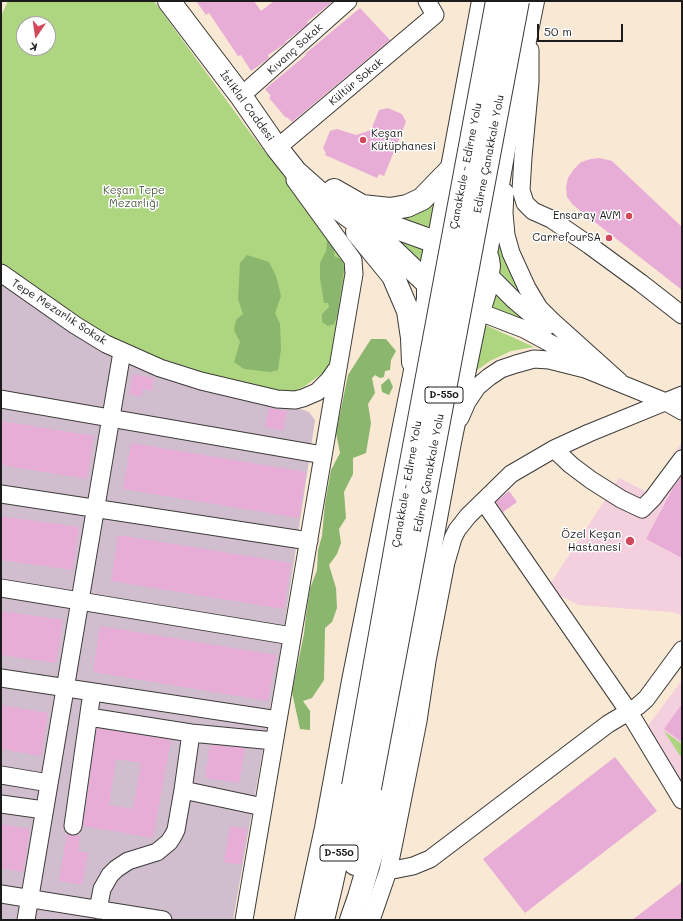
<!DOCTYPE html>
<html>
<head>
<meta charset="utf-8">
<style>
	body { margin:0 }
	#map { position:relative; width:683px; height:921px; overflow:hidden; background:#f8e8d4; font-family:Mali,sans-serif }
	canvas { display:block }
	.frame { position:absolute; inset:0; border:2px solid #1c1c1c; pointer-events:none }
	.north { position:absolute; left:16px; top:16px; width:40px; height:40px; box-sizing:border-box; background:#fff; border:1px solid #a4a4a4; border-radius:50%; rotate:193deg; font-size:11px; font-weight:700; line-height:16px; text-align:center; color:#1c1c1c }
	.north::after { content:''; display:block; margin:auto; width:14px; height:18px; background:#d1495b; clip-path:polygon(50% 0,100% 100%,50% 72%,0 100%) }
	.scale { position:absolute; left:537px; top:24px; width:86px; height:18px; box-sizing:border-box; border:2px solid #1c1c1c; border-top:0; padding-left:5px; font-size:12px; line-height:14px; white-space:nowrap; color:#1c1c1c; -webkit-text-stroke:3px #fff; paint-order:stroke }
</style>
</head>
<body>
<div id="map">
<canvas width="683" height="921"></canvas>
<div class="frame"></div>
<div class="north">K</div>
<div class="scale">50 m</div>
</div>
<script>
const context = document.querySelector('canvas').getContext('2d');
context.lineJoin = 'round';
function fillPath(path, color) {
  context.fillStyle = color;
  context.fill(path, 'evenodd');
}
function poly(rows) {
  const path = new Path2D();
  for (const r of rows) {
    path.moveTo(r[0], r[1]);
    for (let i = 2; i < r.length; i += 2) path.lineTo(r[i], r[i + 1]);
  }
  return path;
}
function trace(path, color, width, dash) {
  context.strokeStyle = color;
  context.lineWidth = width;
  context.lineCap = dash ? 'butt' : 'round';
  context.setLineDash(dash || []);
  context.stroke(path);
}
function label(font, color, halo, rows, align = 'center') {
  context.font = font + ' Mali,sans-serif';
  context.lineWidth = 3;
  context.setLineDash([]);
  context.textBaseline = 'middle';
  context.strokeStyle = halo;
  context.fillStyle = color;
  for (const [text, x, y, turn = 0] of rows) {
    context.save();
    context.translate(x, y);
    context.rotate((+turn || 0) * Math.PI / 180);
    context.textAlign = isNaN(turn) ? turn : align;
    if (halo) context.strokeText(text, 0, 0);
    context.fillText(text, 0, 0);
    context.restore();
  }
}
fillPath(poly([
	[682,442,682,615,671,612,579,605,547,589,619,478,647,492],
	[682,680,682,786,647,727]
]), '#f4cfde');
fillPath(poly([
	[1,280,195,385,304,410,309,412,315,420,283,635,233,920,1,920]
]), '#d0bdce');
fillPath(poly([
	[8,1,154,1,251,134,335,241,344,256,346,276,331,358,329,365,324,372,305,386,295,391,289,392,277,392,195,374,97,333,1,267,1,16],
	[24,24,48,24,48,48,24,48],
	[440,197,433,228,391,216],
	[377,228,430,248,425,268],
	[498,230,523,295,491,264],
	[490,287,509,307,538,330,486,306],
	[483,324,534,347,511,351,490,361,473,373],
	[664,731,682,744,682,759]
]), '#aed580');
fillPath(poly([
	[331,240,335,247,334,256,342,260,344,270,337,316,334,324,328,326,322,322,322,314,329,307,328,303,324,303,320,278,320,263,326,251,327,241],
	[247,255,269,262,276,276,281,296,275,313,280,324,281,349,278,370,270,372,244,369,234,362,240,342,234,330,236,320,243,314,238,299,240,263],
	[371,339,386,339,396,351,391,360,390,370,385,371,384,377,380,378,375,375,372,378,375,393,368,404,371,423,366,453,353,458,353,474,344,492,346,518,339,529,341,543,337,554,329,565,336,588,337,608,332,622,325,628,324,680,312,698,303,701,310,711,310,730,300,729,292,692,304,634,306,615,310,589,317,570,318,550,322,536,325,504,331,470,340,453,336,433,348,375],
	[389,378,393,387,389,395,382,392,381,385]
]), '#8ab66e');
fillPath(poly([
	[196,1,254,1,261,11,274,1,333,1,307,22,308,24,285,42,286,43,268,55,269,58,264,62,251,71,241,55,238,56,209,13,206,15],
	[360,8,390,40,292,122,287,117,286,118,269,98,271,96,265,89,306,55,305,54],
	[388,108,402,114,406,122,384,176,379,174,377,178,325,155,326,153,323,148,330,131,337,129,356,135,371,130,379,110],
	[600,158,612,161,682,227,682,290,573,205,567,197,566,187,568,178,574,169,581,162,591,159],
	[133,374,154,378,152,391,143,389,141,397,129,394],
	[269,408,287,411,283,431,265,427],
	[1,421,94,436,87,479,1,465],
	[131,443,306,472,299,518,123,489],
	[682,476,682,558,646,539,673,488],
	[509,491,517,502,503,512,496,502],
	[1,516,79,527,73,570,1,560],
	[118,535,291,563,284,609,111,581],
	[1,611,63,620,56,663,1,655],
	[100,626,276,655,268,701,93,672],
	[682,704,682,742,664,729],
	[1,705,48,713,41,756,1,749],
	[97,728,171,740,153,838,83,826],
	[116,759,141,763,133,809,109,805],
	[210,745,245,748,239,783,205,778],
	[615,757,657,811,525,913,483,859],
	[1,824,30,829,23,872,1,868],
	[230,826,247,829,241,865,224,862],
	[67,834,72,836,80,836,78,851,88,853,82,885,59,881],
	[682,882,682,920,632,920]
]), '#e8add7');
const minor = poly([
	[530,50,530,82,523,157,521,190,525,203,533,211,551,219,589,245,641,283,682,315],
	[241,96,348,1],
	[277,148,435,15,427,1],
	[505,192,504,213,506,235,511,253,527,288,539,308,551,320,620,382],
	[1,273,75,325,106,344,160,368,201,381,277,399,295,400,303,398,317,392,329,380,336,370],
	[488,274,514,300,546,327],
	[477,311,524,329,583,361],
	[1,399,323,455],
	[460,418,467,402,477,387,489,377,501,369,516,364,534,359,549,360,585,369,666,402,682,411],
	[554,449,571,465,591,480,621,499,642,509,653,498,682,459],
	[1,494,309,541],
	[484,502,629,712,682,800],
	[1,588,292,636],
	[1,678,278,720],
	[89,717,191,733,274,741],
	[1,775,49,783],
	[183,790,263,807],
	[1,804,44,810],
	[73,826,92,692],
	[388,871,413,866,430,859,608,724,638,706,646,699,682,650],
	[1,894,163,920],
	[98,910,102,889,110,875,116,869,128,861,157,852,169,842,173,836,176,830,183,790,191,733],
	[26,920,122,352],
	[244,920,354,274,353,260,295,180,296,175],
	[371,920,388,871,394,842,418,721,427,661,446,562,453,538,457,530,468,516,511,474,554,449,589,433,682,395]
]);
const major = poly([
	[169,1,241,96,277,148,296,172,332,204,383,241,428,284],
	[334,190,362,206,390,209,407,206,422,199,452,168],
	[359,210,370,217,388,225,438,243],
	[357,232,393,276,408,311,412,338,413,362]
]);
const highway = poly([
	[355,864,370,788],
	[306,920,326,828,353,681,414,376,428,299,428,284,432,262,434,252,438,243,483,1],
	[323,920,331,887,353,786],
	[351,920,359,897,378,833,450,442,477,311,481,305,485,292,489,266,488,259,486,254,510,115,533,1]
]);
trace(minor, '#3d3b38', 19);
trace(major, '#3d3b38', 24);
trace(highway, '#3d3b38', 24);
trace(minor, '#fff', 17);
trace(major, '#fff', 22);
trace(highway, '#fff', 22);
const highwayBridge = poly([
	[353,786,404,500,497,1],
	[370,788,518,1]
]);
trace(highwayBridge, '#3d3b38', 24, []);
trace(highwayBridge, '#fff', 22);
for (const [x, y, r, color] of [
	[363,140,4,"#d1495b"],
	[629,216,4,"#d1495b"],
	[609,238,4,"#d1495b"],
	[630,541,5,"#d1495b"]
]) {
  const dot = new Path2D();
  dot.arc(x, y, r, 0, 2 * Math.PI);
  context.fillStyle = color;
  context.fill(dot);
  trace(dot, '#fff', 1.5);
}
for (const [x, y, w] of [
	[444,395,38],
	[339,853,38]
]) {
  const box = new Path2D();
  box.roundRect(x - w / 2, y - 8, w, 16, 3);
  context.fillStyle = '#fff';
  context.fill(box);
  trace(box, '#1c1c1c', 1);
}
label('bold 10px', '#1c1c1c', null, [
	["D-550",444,395],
	["D-550",339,853]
]);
label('11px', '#1c1c1c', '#fff', [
	["Kıvanç Sokak",295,49,-42],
	["Kültür Sokak",356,82,-40],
	["İstiklal Caddesi",247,106,54],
	["Edirne Çanakkale Yolu",489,154,-79],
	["Çanakkale - Edirne Yolu",466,166,-79],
	["Tepe Mezarlık Sokak",59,312,33],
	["Edirne Çanakkale Yolu",429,473,-79],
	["Çanakkale - Edirne Yolu",407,484,-80]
]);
label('11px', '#1c1c1c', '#fff', [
	["Keşan",371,134,"left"],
	["Kütüphanesi",371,147,"left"],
	["Ensaray AVM",621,216],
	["CarrefourSA",601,238],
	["Özel Keşan",621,535],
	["Hastanesi",621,548]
], 'right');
label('11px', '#4f5d3f', '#fff', [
	["Keşan Tepe",134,191],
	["Mezarlığı",134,204]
]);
</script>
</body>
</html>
